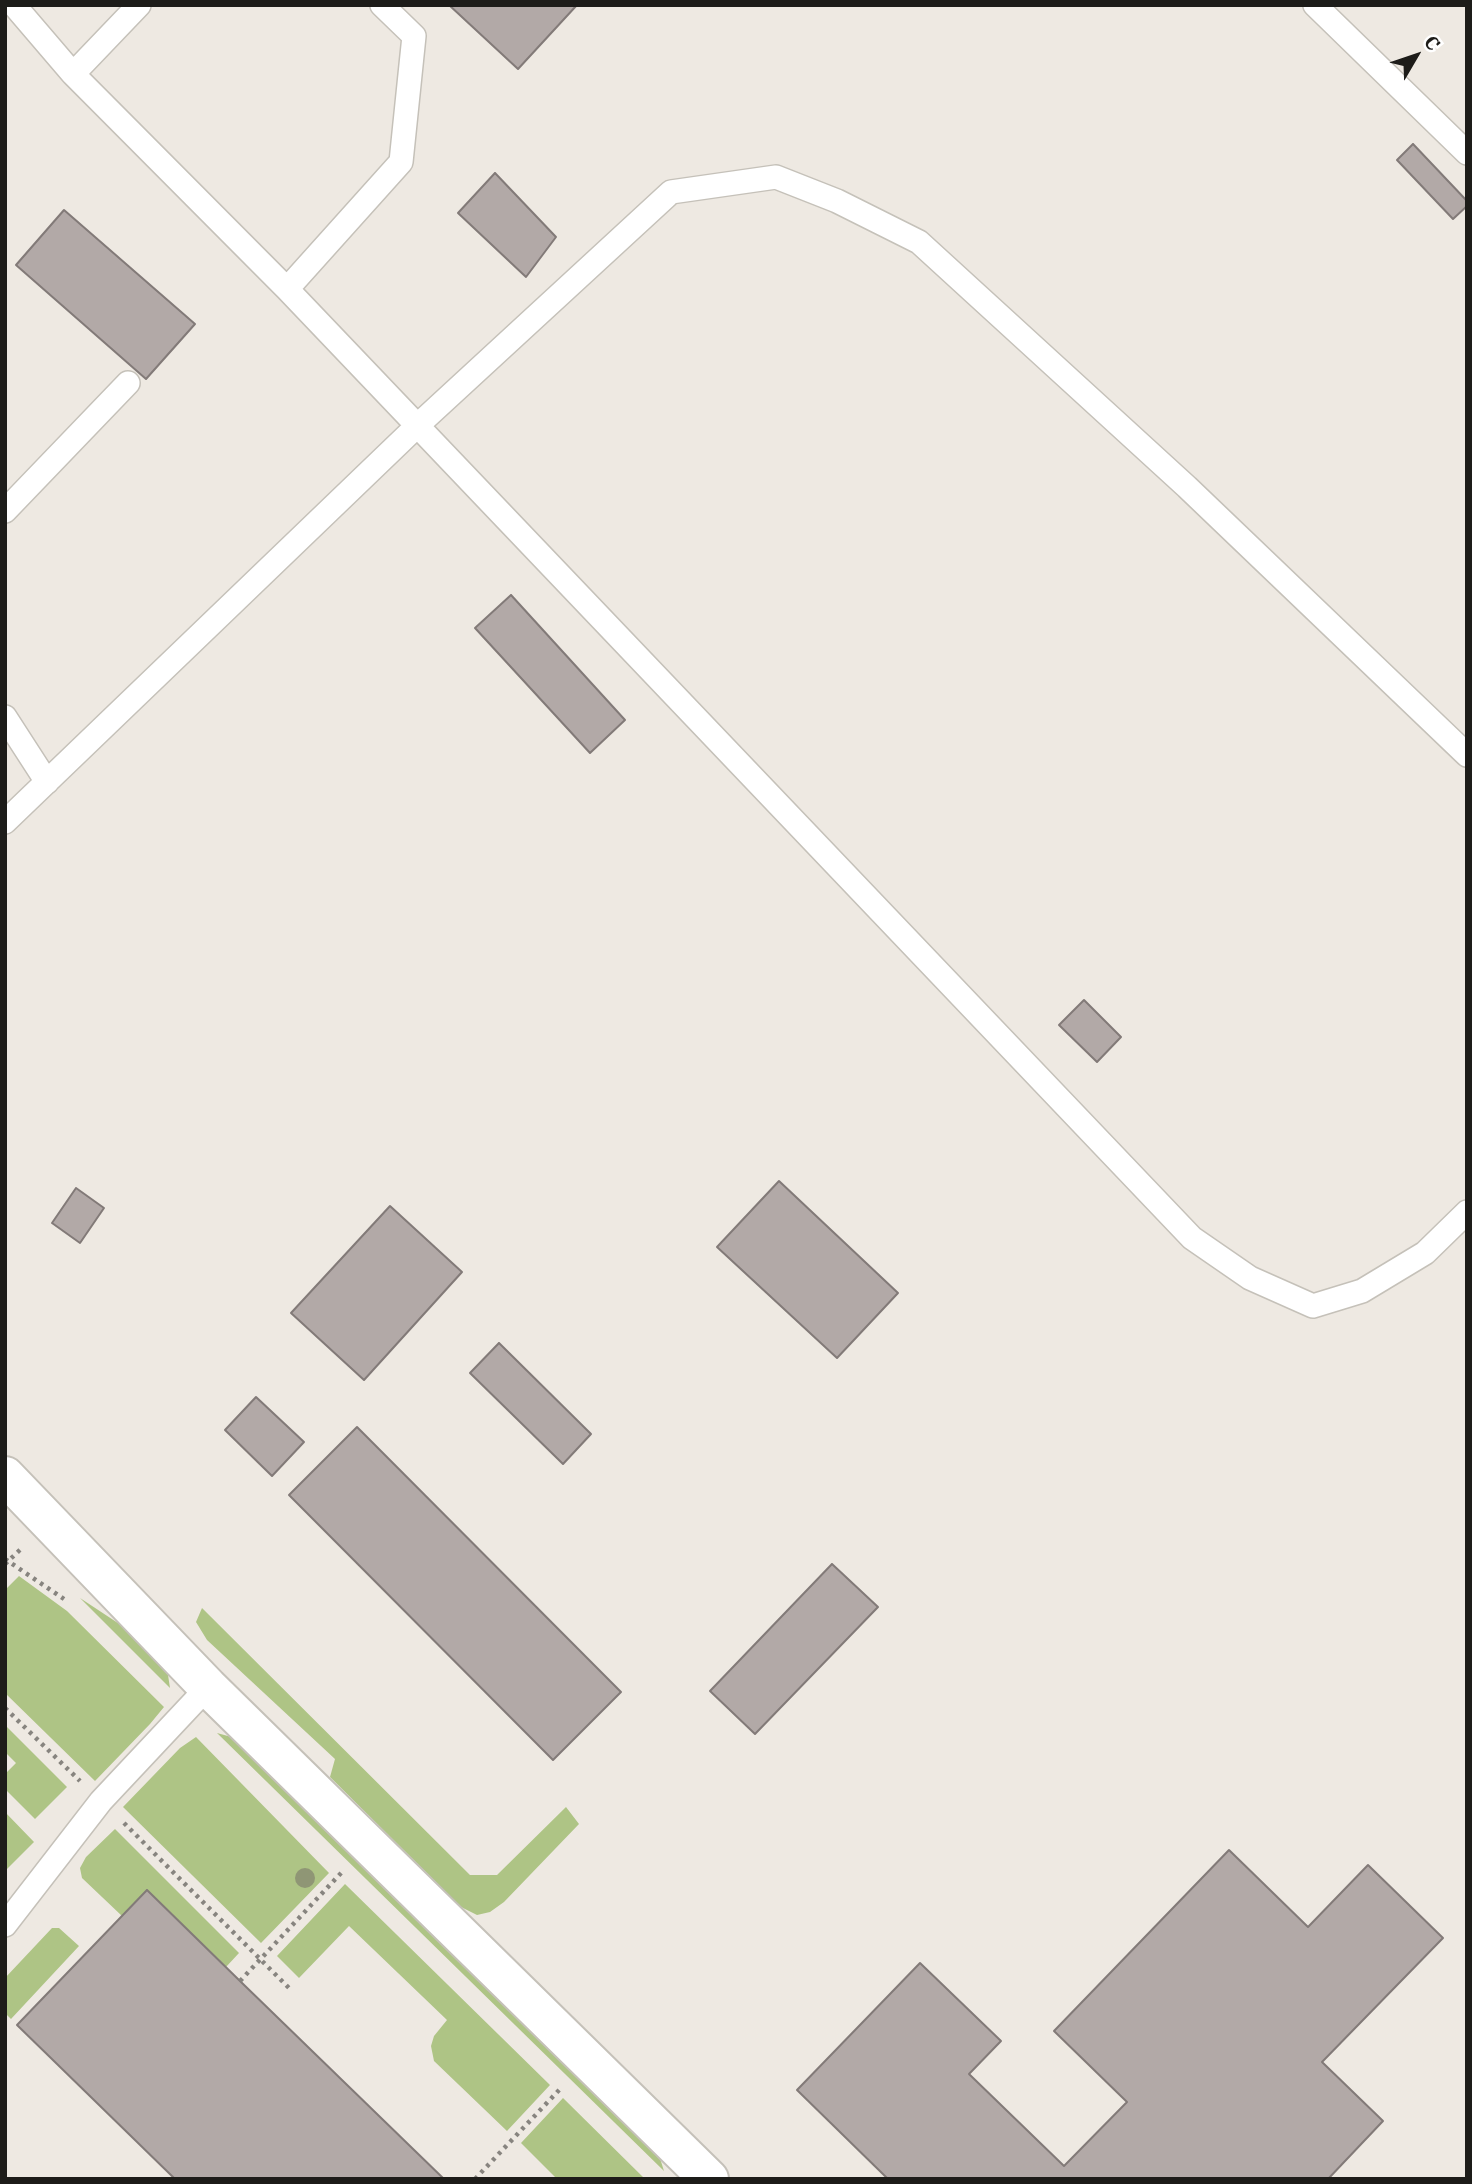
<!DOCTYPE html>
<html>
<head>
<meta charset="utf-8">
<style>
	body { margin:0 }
	#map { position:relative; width:1472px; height:2184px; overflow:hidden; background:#eee9e2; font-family:"IBM Plex Serif",serif }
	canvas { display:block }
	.frame { position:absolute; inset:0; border:7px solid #1d1c19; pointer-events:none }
	.north { position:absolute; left:1381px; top:21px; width:70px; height:70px; -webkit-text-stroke:5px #fff; paint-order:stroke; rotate:51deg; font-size:19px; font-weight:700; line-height:28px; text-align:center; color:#1d1c19 }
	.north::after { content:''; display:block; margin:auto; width:24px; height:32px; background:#1d1c19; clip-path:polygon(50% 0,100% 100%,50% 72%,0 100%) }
</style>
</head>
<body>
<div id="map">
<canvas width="1472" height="2184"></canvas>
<div class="frame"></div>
<div class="north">С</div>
</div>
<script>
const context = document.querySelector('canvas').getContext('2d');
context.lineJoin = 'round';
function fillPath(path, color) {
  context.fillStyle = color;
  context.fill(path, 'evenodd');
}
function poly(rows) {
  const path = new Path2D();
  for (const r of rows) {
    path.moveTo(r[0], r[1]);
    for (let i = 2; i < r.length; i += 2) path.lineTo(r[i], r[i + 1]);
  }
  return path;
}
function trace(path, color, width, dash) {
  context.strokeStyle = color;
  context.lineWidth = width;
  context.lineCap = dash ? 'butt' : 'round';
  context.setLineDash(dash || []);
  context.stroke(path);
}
fillPath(poly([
	[19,1576,67,1611,164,1707,150,1724,95,1781,5,1693,5,1590],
	[80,1598,130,1631,168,1675,170,1688],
	[202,1608,470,1875,497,1875,566,1807,579,1824,504,1902,490,1912,477,1915,461,1907,330,1777,335,1759,207,1640,196,1622],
	[5,1725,67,1787,35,1819,5,1789,5,1774,16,1763,5,1752],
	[217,1733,235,1738,658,2152,664,2171],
	[196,1737,329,1873,261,1943,123,1807,180,1748],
	[5,1812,34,1842,5,1871],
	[115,1829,239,1953,226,1967,147,1891,122,1916,82,1878,80,1868,86,1857],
	[345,1884,550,2085,507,2131,434,2061,431,2046,434,2036,447,2020,349,1926,299,1978,277,1956],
	[52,1928,59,1928,79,1946,11,2019,5,2013,5,1978],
	[563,2098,645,2179,557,2179,521,2143]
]), '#aec485');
const building = poly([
	[449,5,577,5,518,69,449,5],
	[1413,144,1467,201,1467,206,1453,219,1397,160,1413,144],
	[495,173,556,237,526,277,458,213,495,173],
	[64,210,195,324,146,379,16,265,64,210],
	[511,595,625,720,590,753,475,628,511,595],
	[1084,1000,1121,1037,1097,1062,1059,1025,1084,1000],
	[779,1181,898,1293,837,1358,717,1247,779,1181],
	[76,1188,104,1208,80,1243,52,1223,76,1188],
	[390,1206,462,1272,364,1380,291,1313,390,1206],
	[499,1343,591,1434,563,1464,470,1373,499,1343],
	[256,1397,304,1442,272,1476,225,1430,256,1397],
	[357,1427,621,1692,553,1760,289,1495,357,1427],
	[832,1564,878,1607,755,1734,710,1691,832,1564],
	[1229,1850,1308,1927,1368,1865,1443,1938,1322,2062,1383,2121,1328,2179,888,2179,797,2090,920,1963,1001,2041,969,2074,1064,2166,1127,2102,1054,2031,1229,1850],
	[147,1890,240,1981,444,2179,175,2179,17,2025,147,1890]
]);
fillPath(building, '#b2a9a7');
trace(building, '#827a78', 2);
const lane = poly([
	[14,5,73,74,287,289,1192,1238,1250,1278,1313,1306,1362,1291,1425,1253,1467,1212],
	[1315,5,1467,153],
	[73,74,139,5],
	[287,289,401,162,414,36,382,5],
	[5,511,128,383],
	[5,717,47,782],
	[5,822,418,425,671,192,776,177,837,201,919,242,1187,487,1467,755],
	[5,1925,101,1801,208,1687]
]);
const secondary = poly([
	[5,1476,208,1687,709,2179]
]);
trace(lane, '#c5c1b9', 26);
trace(secondary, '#c5c1b9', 42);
trace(poly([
	[5,1559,64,1599],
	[5,1564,22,1548],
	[5,1708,80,1781],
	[124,1823,289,1988],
	[240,1981,342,1872],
	[475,2179,561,2088]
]), '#87847f', 4.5, [3.5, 5]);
trace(lane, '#fff', 23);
trace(secondary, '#fff', 38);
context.fillStyle = '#8f9675';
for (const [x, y] of [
	[305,1878]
]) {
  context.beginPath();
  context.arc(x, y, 10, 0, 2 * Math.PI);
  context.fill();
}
</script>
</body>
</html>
